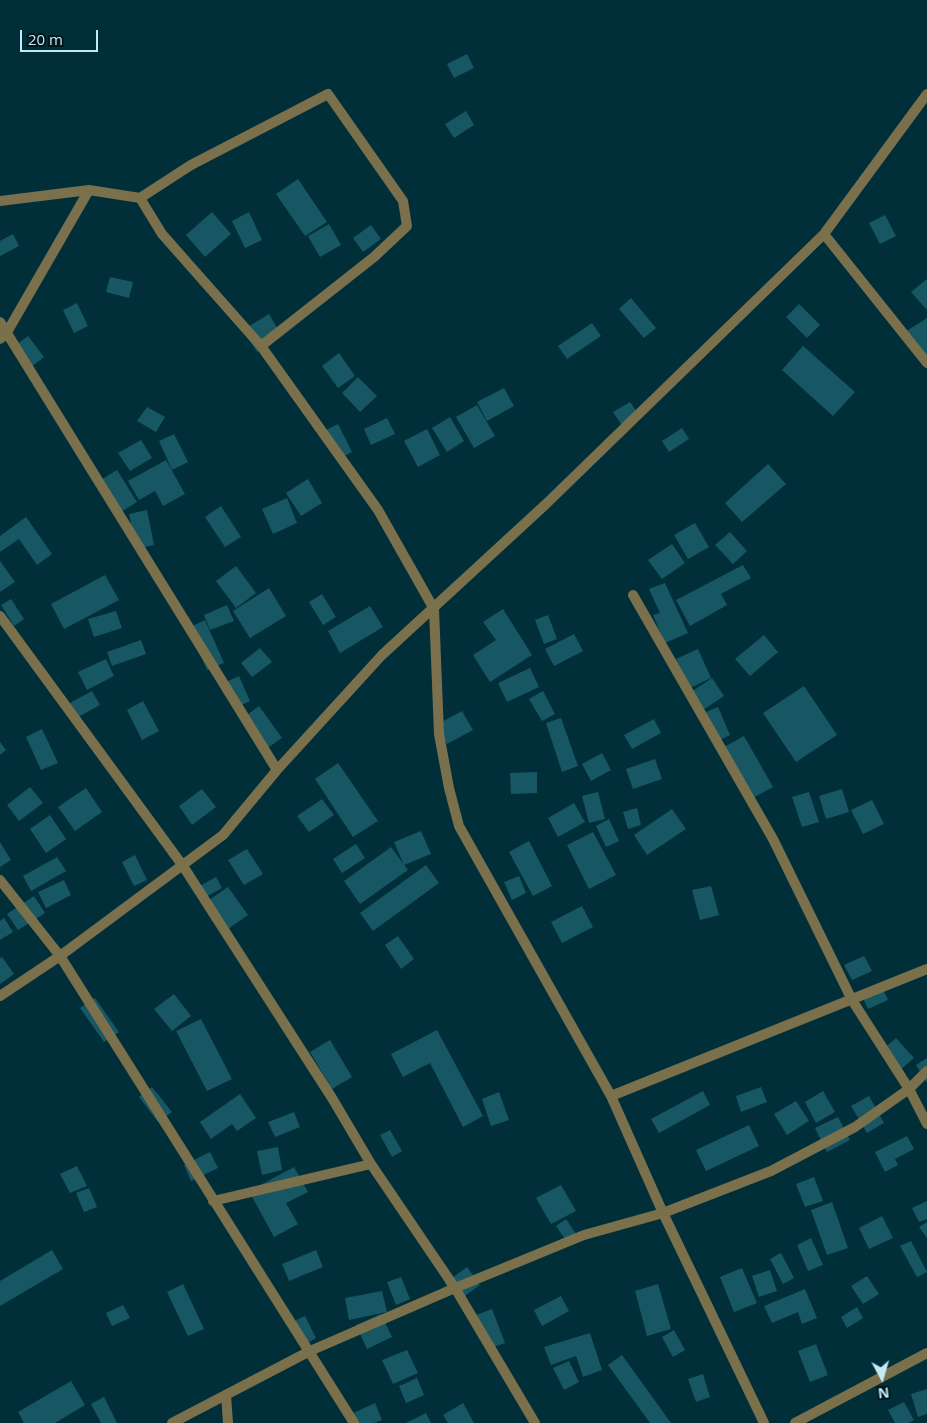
<!DOCTYPE html>
<html>
<head>
<meta charset="utf-8">
<style>
	body { margin:0 }
	#map { position:relative; width:927px; height:1423px; overflow:hidden; background:#012f39; font-family:"Open Sans",sans-serif }
	canvas { display:block }
	.north { position:absolute; left:857px; top:1353px; width:50px; height:50px; -webkit-text-stroke:4px #00161b; paint-order:stroke; rotate:174deg; font-size:14px; font-weight:700; line-height:20px; text-align:center; color:#c3e9f2 }
	.north::after { content:''; display:block; margin:auto; width:18px; height:22px; background:#c3e9f2; clip-path:polygon(50% 0,100% 100%,50% 72%,0 100%) }
	.scale { position:absolute; left:20px; top:30px; width:78px; height:22px; box-sizing:border-box; border:2px solid #c3e9f2; border-top:0; padding-left:6px; font-size:15px; line-height:18px; white-space:nowrap; color:#c3e9f2; -webkit-text-stroke:4px #00161b; paint-order:stroke }
</style>
</head>
<body>
<div id="map">
<canvas width="927" height="1423"></canvas>
<div class="north">N</div>
<div class="scale">20 m</div>
</div>
<script>
const context = document.querySelector('canvas').getContext('2d');
context.lineJoin = 'round';
function fillPath(path, color) {
  context.fillStyle = color;
  context.fill(path, 'evenodd');
}
function poly(rows) {
  const path = new Path2D();
  for (const r of rows) {
    path.moveTo(r[0], r[1]);
    for (let i = 2; i < r.length; i += 2) path.lineTo(r[i], r[i + 1]);
  }
  return path;
}
function trace(path, color, width, dash) {
  context.strokeStyle = color;
  context.lineWidth = width;
  context.lineCap = dash ? 'butt' : 'round';
  context.setLineDash(dash || []);
  context.stroke(path);
}
fillPath(poly([
	[467,54,474,68,454,78,447,64],
	[466,111,474,125,454,138,445,124],
	[298,179,327,222,305,236,276,194],
	[212,212,231,234,205,257,186,235],
	[249,212,262,240,245,248,232,221],
	[885,215,896,236,880,244,869,223],
	[329,224,341,245,320,257,308,236],
	[371,225,381,239,363,252,353,238],
	[13,234,19,246,0,256,0,241],
	[110,277,133,282,129,298,106,292],
	[927,279,927,310,911,292],
	[631,298,656,328,644,338,619,309],
	[77,303,88,326,74,333,63,310],
	[799,304,820,325,807,338,786,317],
	[269,314,282,336,257,352,243,330],
	[927,318,927,365,905,332],
	[592,323,601,336,567,359,558,346],
	[28,336,44,357,31,367,16,345],
	[803,346,855,392,833,416,782,370],
	[339,353,355,376,338,388,322,366],
	[358,377,377,396,360,412,342,393],
	[504,388,514,406,487,421,477,402],
	[630,402,640,416,623,427,613,412],
	[477,405,495,436,474,448,456,417],
	[147,407,165,417,156,432,137,421],
	[450,417,464,441,447,452,432,428],
	[387,418,395,434,371,445,364,429],
	[338,424,352,452,340,458,326,430],
	[682,428,689,439,669,452,662,441],
	[427,429,440,455,418,467,404,441],
	[174,434,188,462,172,470,159,441],
	[141,440,152,458,130,471,118,453],
	[166,460,185,494,163,506,155,491,139,500,128,481],
	[768,464,786,484,742,522,725,503],
	[117,470,137,502,121,512,101,480],
	[308,479,322,503,301,516,286,493],
	[287,498,297,523,273,534,262,509],
	[221,506,241,537,225,547,205,517],
	[147,510,154,545,136,549,129,514],
	[26,517,52,554,37,565,19,539,0,552,0,536],
	[695,523,709,547,688,559,674,535],
	[730,532,747,551,733,564,715,545],
	[672,544,685,563,662,579,648,560],
	[0,561,15,582,0,592],
	[743,565,751,578,721,594,727,605,690,626,676,600],
	[236,566,256,593,236,608,216,581],
	[105,575,119,600,64,629,51,604],
	[665,583,688,633,665,643,653,615,660,613,649,589],
	[269,588,286,616,250,638,233,611],
	[322,594,336,617,323,625,309,602],
	[11,599,24,619,14,626,1,605],
	[227,605,234,621,210,630,204,615],
	[370,606,383,627,340,653,328,631],
	[503,609,532,655,490,682,473,655,496,640,483,622],
	[116,611,122,628,94,637,88,619],
	[548,615,557,639,544,644,535,620],
	[205,620,224,663,207,670,188,628],
	[574,634,583,651,554,666,545,649],
	[764,635,778,652,750,676,735,659],
	[141,640,146,654,112,666,107,652],
	[260,648,272,662,252,677,241,663],
	[698,649,711,678,690,688,676,659],
	[106,659,114,676,87,690,78,672],
	[530,668,539,687,507,702,498,683],
	[239,676,250,701,235,708,224,683],
	[712,678,724,696,703,710,691,692],
	[804,686,837,735,796,762,763,713],
	[92,691,100,705,78,717,70,703],
	[543,691,555,714,542,721,529,699],
	[143,701,159,731,142,740,127,710],
	[259,706,282,738,266,749,243,718],
	[718,707,730,735,717,741,704,713],
	[462,711,473,730,447,744,436,725],
	[561,718,578,766,562,772,546,723],
	[654,719,661,733,632,749,624,735],
	[42,729,58,763,41,770,26,737],
	[744,736,773,787,753,798,724,747],
	[0,742,6,750,0,755],
	[602,753,611,770,591,781,582,764],
	[655,759,662,779,633,789,626,769],
	[338,763,378,821,353,837,315,779],
	[537,772,537,793,511,794,510,773],
	[30,787,43,803,19,821,7,805],
	[86,788,102,812,75,831,58,807],
	[202,789,216,807,192,825,179,806],
	[842,789,849,812,826,819,819,796],
	[598,792,605,819,589,823,582,796],
	[809,792,819,822,802,827,792,797],
	[322,799,334,815,309,832,297,816],
	[872,800,884,824,863,834,851,810],
	[574,803,585,822,558,837,548,818],
	[637,808,641,825,628,829,623,812],
	[672,809,686,829,647,855,634,835],
	[50,815,66,839,46,853,30,829],
	[609,819,619,841,606,847,596,826],
	[421,831,431,854,404,865,394,842],
	[593,832,616,875,589,889,567,845],
	[529,841,552,886,533,896,509,852],
	[0,842,11,860,0,867],
	[356,844,365,858,342,873,333,859],
	[391,847,408,870,360,904,344,881],
	[247,849,263,874,244,885,228,860],
	[135,855,147,880,134,886,122,862],
	[57,857,66,871,31,891,23,876],
	[426,865,439,883,373,931,360,913],
	[519,876,526,893,512,900,504,882],
	[216,877,222,888,204,898,198,887],
	[64,880,71,895,46,908,38,892],
	[711,886,719,915,700,920,692,890],
	[228,887,248,915,225,931,206,902],
	[34,896,45,913,18,930,7,914],
	[582,906,593,927,562,943,551,922],
	[4,918,13,932,0,940,0,921],
	[398,936,414,959,401,969,385,945],
	[864,956,872,971,852,980,844,965],
	[2,957,14,974,0,984,0,958],
	[880,983,888,1000,868,1009,860,992],
	[174,994,191,1016,172,1031,154,1009],
	[95,998,119,1032,104,1042,80,1008],
	[201,1019,232,1079,207,1091,176,1031],
	[437,1030,483,1116,463,1127,430,1063,403,1077,391,1054],
	[896,1038,914,1058,900,1070,882,1050],
	[330,1040,352,1077,332,1089,310,1052],
	[927,1058,927,1083,916,1065],
	[152,1087,172,1112,158,1122,139,1097],
	[761,1087,767,1102,741,1112,736,1096],
	[703,1091,710,1105,659,1133,651,1119],
	[823,1091,835,1112,816,1123,805,1102],
	[499,1092,509,1120,491,1126,482,1099],
	[240,1094,256,1118,237,1131,232,1124,211,1139,200,1122],
	[869,1096,884,1123,867,1133,851,1106],
	[796,1101,809,1121,787,1135,774,1114],
	[294,1112,300,1127,275,1137,268,1122],
	[838,1117,850,1140,827,1152,815,1128],
	[749,1125,759,1146,706,1171,696,1150],
	[390,1130,402,1151,392,1157,380,1135],
	[907,1136,914,1149,895,1159,898,1165,885,1172,875,1152],
	[278,1147,282,1170,262,1175,257,1151],
	[210,1152,218,1168,191,1181,184,1165],
	[77,1166,87,1186,70,1193,60,1174],
	[294,1167,308,1192,286,1203,298,1224,274,1237,249,1191],
	[814,1177,823,1201,805,1207,796,1184],
	[561,1185,576,1211,551,1224,536,1198],
	[89,1188,97,1207,84,1212,76,1193],
	[927,1201,927,1219,919,1222,912,1208],
	[832,1202,848,1248,827,1255,811,1210],
	[882,1216,893,1238,869,1249,859,1228],
	[566,1219,579,1238,569,1245,556,1226],
	[927,1222,927,1238,919,1227],
	[811,1238,823,1265,808,1271,797,1245],
	[911,1241,927,1272,917,1277,900,1246],
	[52,1250,63,1269,0,1306,0,1281],
	[316,1250,323,1267,289,1281,282,1264],
	[781,1253,794,1278,783,1284,770,1259],
	[467,1267,480,1285,458,1301,445,1283],
	[742,1268,757,1303,734,1312,720,1277],
	[770,1270,777,1291,759,1297,752,1276],
	[867,1276,879,1294,863,1304,851,1286],
	[401,1277,410,1299,396,1305,387,1282],
	[183,1284,204,1329,188,1336,167,1292],
	[658,1284,671,1329,647,1336,635,1291],
	[805,1289,817,1318,802,1324,798,1312,772,1323,764,1306],
	[382,1291,387,1312,349,1320,345,1298],
	[561,1296,569,1311,542,1326,534,1310],
	[123,1305,130,1318,112,1326,106,1313],
	[857,1307,863,1318,847,1328,841,1317],
	[492,1309,505,1343,487,1349,474,1316],
	[381,1314,392,1337,367,1349,356,1325],
	[305,1316,316,1338,304,1345,292,1322],
	[674,1330,685,1350,673,1357,662,1337],
	[590,1333,602,1370,583,1377,576,1356,551,1365,544,1347],
	[816,1344,828,1375,810,1382,798,1351],
	[407,1350,418,1373,393,1384,382,1360],
	[622,1355,671,1423,650,1423,608,1365],
	[569,1361,579,1382,564,1390,553,1368],
	[703,1374,710,1397,696,1402,688,1379],
	[417,1378,424,1395,406,1403,399,1386],
	[71,1381,85,1405,55,1423,24,1423,18,1412],
	[927,1389,927,1414,918,1417,911,1394],
	[104,1397,117,1423,101,1423,91,1404],
	[904,1402,914,1420,909,1423,895,1423,888,1410],
	[375,1403,382,1420,374,1423,352,1423,349,1415],
	[463,1403,474,1423,448,1423,443,1415],
	[426,1413,431,1423,406,1423]
]), '#175764');
trace(poly([
	[140,198,162,234,261,346,378,510,434,609,439,734,449,788,459,826,611,1096,663,1213,764,1423],
	[0,201,89,190,140,198,191,165,328,94,403,201,407,226,374,257,261,346],
	[824,234,927,363],
	[0,322,277,770],
	[0,339,6,334,89,190],
	[633,595,773,839,852,1000,909,1089,927,1124],
	[0,616,183,866,332,1098,371,1164,455,1288,535,1423],
	[0,880,60,956,354,1423],
	[0,996,60,956,223,835,277,770,382,655,546,504,824,234,927,94],
	[611,1096,927,969],
	[213,1201,371,1164],
	[226,1395,228,1423],
	[172,1423,310,1351,455,1288,584,1235,663,1213,771,1171,855,1127,909,1089,927,1071],
	[795,1423,927,1353]
]), '#7a704c', 10);
</script>
</body>
</html>
